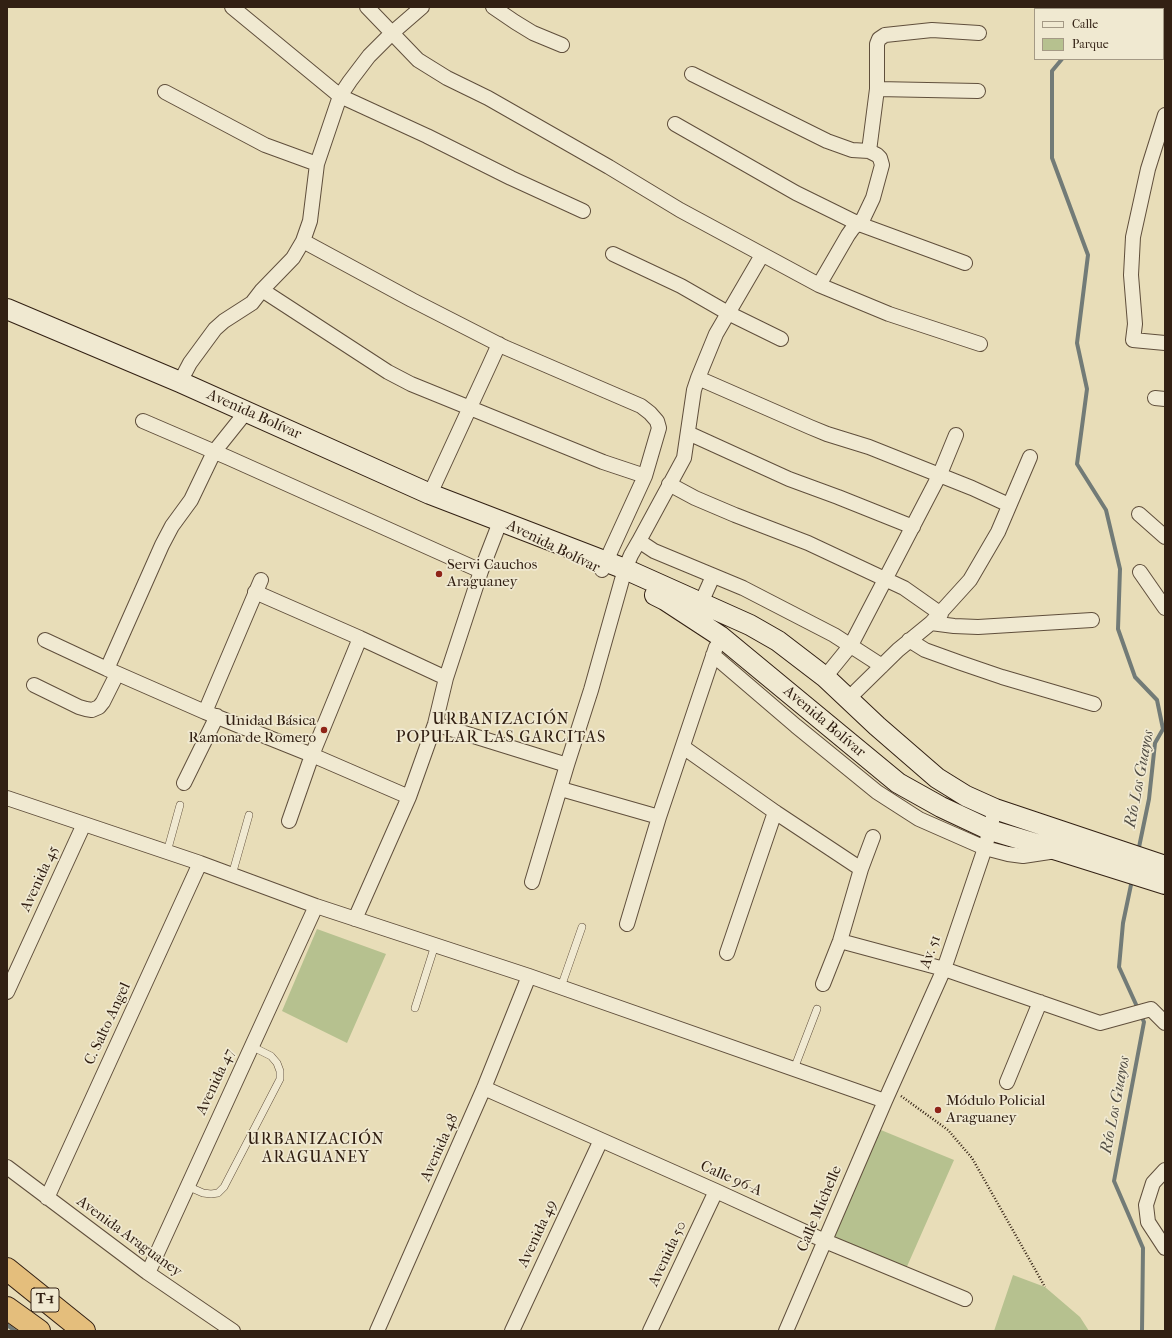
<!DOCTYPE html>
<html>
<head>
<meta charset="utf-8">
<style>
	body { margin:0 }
	#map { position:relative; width:1172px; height:1338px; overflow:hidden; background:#e8ddb8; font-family:"IM FELL French Canon",serif }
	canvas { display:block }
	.frame { position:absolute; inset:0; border:8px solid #322013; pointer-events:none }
	.legend { position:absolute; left:1034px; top:8px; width:130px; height:52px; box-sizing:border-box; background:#f0e9d1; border:1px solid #a49985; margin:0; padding:5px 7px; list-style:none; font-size:12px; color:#322013 }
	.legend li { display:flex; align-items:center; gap:8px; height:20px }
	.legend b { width:20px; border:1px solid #a49985 }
</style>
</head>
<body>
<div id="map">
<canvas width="1172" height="1338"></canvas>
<div class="frame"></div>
<ul class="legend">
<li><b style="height:5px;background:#f0e9d1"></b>Calle</li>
<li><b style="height:11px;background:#b6c18f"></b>Parque</li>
</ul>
</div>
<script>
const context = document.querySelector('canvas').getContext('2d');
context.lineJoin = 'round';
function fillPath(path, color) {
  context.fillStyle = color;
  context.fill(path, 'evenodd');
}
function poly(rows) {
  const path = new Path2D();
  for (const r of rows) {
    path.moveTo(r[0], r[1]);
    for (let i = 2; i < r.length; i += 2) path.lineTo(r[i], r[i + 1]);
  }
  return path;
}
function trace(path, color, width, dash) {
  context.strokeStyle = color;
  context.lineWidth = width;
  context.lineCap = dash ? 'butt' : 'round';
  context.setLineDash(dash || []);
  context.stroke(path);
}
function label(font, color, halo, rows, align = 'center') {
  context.font = font + ' "IM FELL French Canon",serif';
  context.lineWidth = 3.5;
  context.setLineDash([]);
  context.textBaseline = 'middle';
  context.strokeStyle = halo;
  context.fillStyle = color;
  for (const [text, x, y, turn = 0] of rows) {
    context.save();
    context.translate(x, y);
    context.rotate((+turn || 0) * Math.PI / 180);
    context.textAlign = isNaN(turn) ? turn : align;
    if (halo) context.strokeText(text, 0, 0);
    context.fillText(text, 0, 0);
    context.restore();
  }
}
fillPath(poly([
	[317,929,386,954,347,1043,282,1011],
	[876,1128,954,1160,905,1271,828,1239],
	[1013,1275,1045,1287,1080,1317,1089,1331,994,1331]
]), '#b6c18f');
trace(poly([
	[1104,9,1105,7],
	[1062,59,1052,71,1052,158,1088,255,1077,343,1087,389,1077,464,1106,510,1120,569,1118,629,1135,677,1157,700,1163,729,1155,743,1149,799,1138,852],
	[1132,880,1123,923,1119,967,1144,1022,1114,1181,1143,1248,1142,1331],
	[7,1325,15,1331]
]), '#727b77', 4);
const service = poly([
	[167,852,180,805],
	[232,875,249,815],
	[561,987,582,927],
	[415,1008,435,945],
	[794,1069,817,1009],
	[187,1186,203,1193,211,1194,218,1193,224,1187,280,1079,280,1071,277,1063,271,1056,251,1046]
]);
const minor = poly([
	[232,7,340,96,427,136,511,178,583,211],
	[367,7,418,60,447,78,488,98,609,167,680,210,819,285,889,314,980,344],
	[493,7,515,22,533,33,562,45],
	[692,74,827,141,852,150,869,151,877,155,880,158,882,165,873,198,863,219,853,228,848,235,819,285],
	[877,89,877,44,879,39,885,35,932,30,979,33],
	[165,92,265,145,317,164],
	[1165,115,1148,169,1133,237,1131,275,1135,324,1133,340,1165,343],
	[675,124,796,193,859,224,965,263],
	[869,151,877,89,978,91],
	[303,241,412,300,504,347,641,406,650,413,657,421,659,428,645,476,602,570],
	[613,254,681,286,728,313,781,339],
	[762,255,716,334,698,378,694,390,684,458,639,541,654,551,743,588,834,635,882,666],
	[262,290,388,372,411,384,603,462,645,476],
	[698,378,810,427,827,434,869,447,972,488,1009,505],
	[180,382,190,363,215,329,224,321,252,303,262,290,293,258,303,241,310,221,317,164,340,96,350,81,369,56,392,33,422,7],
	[1155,398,1165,399],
	[143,421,229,458,481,571],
	[688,433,789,479,838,497,913,527],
	[669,484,695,498,735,515,808,543,904,588,941,614],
	[430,494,489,366,499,344],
	[1139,514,1165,537],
	[1140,572,1165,608],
	[255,592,360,638,446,678],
	[701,603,713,576],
	[931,623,954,626,978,627,1092,620],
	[45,640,107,669,205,712,312,755,409,797],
	[909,640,925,650,961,663,1002,677,1094,704],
	[713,655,796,726,877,792,919,819,985,848,1008,854,1023,856,1056,851],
	[107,669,162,545,172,526,191,500,214,452,246,412],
	[825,677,851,645,940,474,956,435],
	[34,685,79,707,86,709,92,710,99,707,103,702,117,674],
	[848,699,898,650,931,623,970,580,998,532,1030,457],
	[205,712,261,580],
	[435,724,567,765],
	[683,747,775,812,861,869],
	[184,783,217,716],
	[561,789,659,817],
	[7,798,200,863,316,906,529,976,885,1101],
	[289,821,312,755,360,638],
	[532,882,567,765,591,690,625,569,631,555,639,541],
	[355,919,409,797,435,724,446,678,481,571,500,522],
	[627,924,659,817,716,647],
	[840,941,944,969,1100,1023,1151,1009,1165,1023],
	[727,953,775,812],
	[823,984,840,941,861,869,873,837],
	[7,992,84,824],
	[1007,1082,1040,1002],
	[484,1088,716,1191,825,1241,965,1299],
	[7,1167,148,1273,233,1331],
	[1165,1170,1153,1183,1146,1205,1148,1222,1165,1248],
	[47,1198,200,863],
	[148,1273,316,906],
	[377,1331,484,1088,529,976],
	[512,1331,601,1140],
	[650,1331,716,1191],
	[786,1331,885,1101,944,969,985,848,995,809]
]);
const secondary = poly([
	[7,309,180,382,430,494,625,569,750,625,778,641,825,677,877,726,937,778,966,796,995,809,1165,866],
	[655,595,665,600,720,636,898,783,941,807,990,830,1060,851,1165,884]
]);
const motorway = poly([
	[7,1269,84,1331],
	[7,1308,39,1331]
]);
trace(service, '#604f3c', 8);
trace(minor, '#604f3c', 16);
trace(secondary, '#322013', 22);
trace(motorway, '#322013', 24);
trace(poly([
	[901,1096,948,1130,972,1158,1045,1287]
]), '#322013', 2.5, [1, 2]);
trace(service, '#f0e9d1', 7);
trace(minor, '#f0e9d1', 14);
trace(secondary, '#f0e9d1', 20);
trace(motorway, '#e4be7c', 22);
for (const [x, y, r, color] of [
	[439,574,4,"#8f2418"],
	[324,730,4,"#8f2418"],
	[938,1110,4,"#8f2418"]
]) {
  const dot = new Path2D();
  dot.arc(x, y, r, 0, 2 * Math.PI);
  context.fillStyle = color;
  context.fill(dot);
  trace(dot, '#f0e9d1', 1.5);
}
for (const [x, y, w] of [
	[45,1300,28]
]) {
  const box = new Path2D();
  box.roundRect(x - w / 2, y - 12, w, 24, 3);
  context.fillStyle = '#f0e9d1';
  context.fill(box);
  trace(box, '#322013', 1);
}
label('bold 14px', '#322013', null, [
	["T-1",45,1300]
]);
label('15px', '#322013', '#f0e9d1', [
	["Avenida Bolívar",254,415,24],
	["Avenida Bolívar",553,547,26],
	["Avenida Bolívar",824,722,40],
	["Avenida 45",40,879,-65],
	["Av. 51",931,952,-70],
	["C. Salto Angel",108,1024,-65],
	["Avenida 47",216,1082,-65],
	["Avenida 48",440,1148,-66],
	["Calle 96-A",731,1179,24],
	["Calle Michelle",820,1209,-67],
	["Avenida 49",538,1234,-65],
	["Avenida Araguaney",129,1237,36],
	["Avenida 50",668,1254,-65]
]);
label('15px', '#322013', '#f0e9d1', [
	["Servi Cauchos",447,565],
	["Araguaney",447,582],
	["Unidad Básica",316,721,"right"],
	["Ramona de Romero",316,738,"right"],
	["Módulo Policial",946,1101],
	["Araguaney",946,1118]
], 'left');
context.letterSpacing = '1px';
label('16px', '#322013', '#f0e9d1', [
	["URBANIZACIÓN",501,720],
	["POPULAR LAS GARCITAS",501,738],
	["URBANIZACIÓN",316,1140],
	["ARAGUANEY",316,1158]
]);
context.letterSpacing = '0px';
label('italic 16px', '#524e45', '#f0e9d1', [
	["Río Los Guayos",1140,779,-79],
	["Río Los Guayos",1116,1105,-79]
]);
</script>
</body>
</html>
